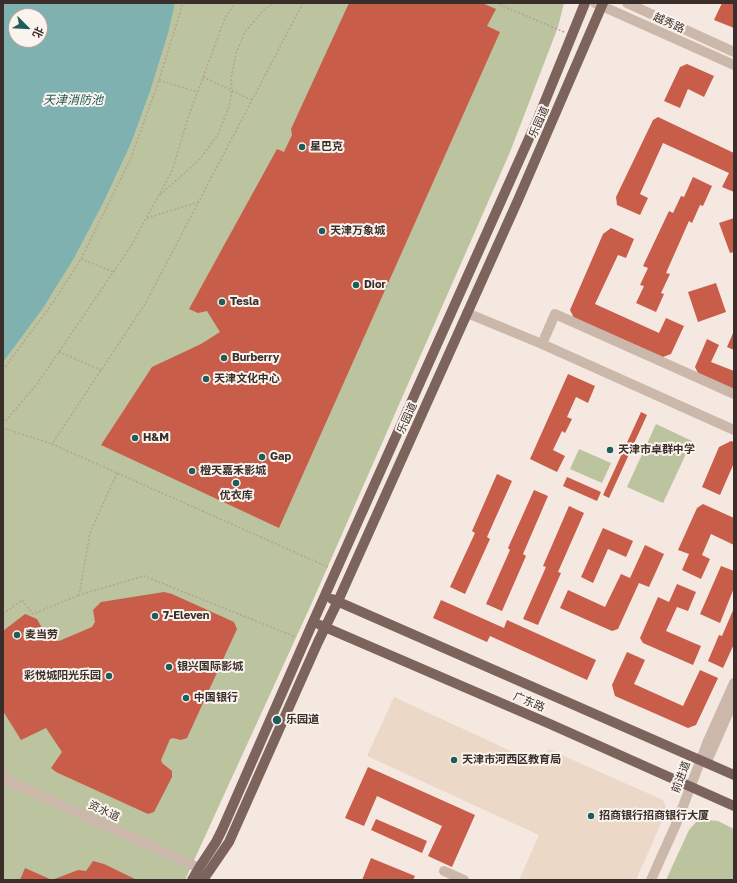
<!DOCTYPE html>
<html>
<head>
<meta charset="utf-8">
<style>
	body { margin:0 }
	#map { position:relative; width:737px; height:883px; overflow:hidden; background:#f4e8e0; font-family:"Golos Text","Noto Sans SC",sans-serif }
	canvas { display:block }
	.frame { position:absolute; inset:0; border:4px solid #3a2e2a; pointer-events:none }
	.north { position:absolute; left:8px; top:8px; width:40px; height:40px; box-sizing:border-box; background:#fbf3ed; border:1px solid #aea49f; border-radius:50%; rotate:114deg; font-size:11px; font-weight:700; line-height:16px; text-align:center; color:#3a2e2a }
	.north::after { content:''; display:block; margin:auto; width:14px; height:18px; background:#1f5d5b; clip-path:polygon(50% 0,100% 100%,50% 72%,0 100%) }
</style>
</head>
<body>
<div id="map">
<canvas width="737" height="883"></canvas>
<div class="frame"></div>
<div class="north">北</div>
</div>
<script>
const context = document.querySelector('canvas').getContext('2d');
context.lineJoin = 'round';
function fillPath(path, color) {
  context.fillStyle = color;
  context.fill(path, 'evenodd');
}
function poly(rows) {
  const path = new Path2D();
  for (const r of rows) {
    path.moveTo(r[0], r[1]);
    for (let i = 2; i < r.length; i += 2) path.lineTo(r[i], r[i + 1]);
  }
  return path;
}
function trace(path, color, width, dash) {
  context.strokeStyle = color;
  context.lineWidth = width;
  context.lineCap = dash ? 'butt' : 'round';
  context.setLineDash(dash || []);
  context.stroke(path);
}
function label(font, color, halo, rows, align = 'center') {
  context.font = font + ' "Golos Text","Noto Sans SC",sans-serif';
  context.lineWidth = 4;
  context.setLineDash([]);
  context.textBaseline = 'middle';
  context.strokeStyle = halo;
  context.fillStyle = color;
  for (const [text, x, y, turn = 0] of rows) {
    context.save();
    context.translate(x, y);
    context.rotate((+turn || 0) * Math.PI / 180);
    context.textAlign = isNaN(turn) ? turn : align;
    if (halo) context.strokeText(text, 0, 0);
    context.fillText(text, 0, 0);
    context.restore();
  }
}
fillPath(poly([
	[3,3,564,3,558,27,510,152,310,607,185,880,3,880],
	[16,16,40,16,40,40,16,40],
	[656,424,692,441,663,503,627,487],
	[579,449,611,463,602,483,570,469],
	[706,820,718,821,734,829,734,880,666,880,689,830,697,821]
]), '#bbc39f');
fillPath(poly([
	[394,697,541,765,548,749,663,800,667,810,636,880,519,880,539,835,367,756]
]), '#ecd8c7');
fillPath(poly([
	[3,3,175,3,168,33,150,91,131,143,104,201,74,258,43,308,3,362],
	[16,16,40,16,40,40,16,40]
]), '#7eb1af');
fillPath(poly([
	[349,3,482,3,496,9,487,26,500,32,279,528,101,445,152,367,201,344,220,332,207,311,198,313,189,309,277,149,284,152,292,135,291,129],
	[722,3,734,3,734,28,714,20],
	[687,64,714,76,704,97,688,89,680,108,664,101,680,67],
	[658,117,734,153,734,192,722,187,729,173,663,143,640,194,648,198,640,215,617,205,616,197,653,120],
	[693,177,712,186,703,206,700,205,692,223,689,221,666,273,670,274,661,293,664,294,656,312,636,303,644,286,640,285,648,268,643,266,669,211,673,213,681,196,684,197],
	[734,218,734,252,730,253,719,223],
	[611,228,634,239,626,258,618,255,595,304,659,333,666,318,684,326,671,354,663,357,574,318,570,310,603,234],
	[716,283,726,312,698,322,688,292],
	[734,331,734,350,727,347],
	[707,339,719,345,711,362,734,371,734,390,699,375,695,367],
	[568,374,595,386,588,403,576,397,567,417,572,419,565,433,562,431,553,450,565,456,557,472,530,459],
	[641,412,647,415,609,498,603,495],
	[731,441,734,442,734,463,720,495,702,487,719,447],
	[497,474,512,481,487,537,490,539,465,594,450,587,475,533,472,531],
	[567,477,601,492,597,501,563,486],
	[534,490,548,496,523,554,526,556,502,611,486,604,510,550,508,548],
	[703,504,734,518,734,545,711,534,702,555,710,559,701,579,682,570,689,554,678,550,697,508],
	[569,506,584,513,558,572,561,573,538,625,523,619,546,567,543,566],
	[603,528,633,541,626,557,608,549,593,583,581,577],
	[645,545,664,554,649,587,639,583,618,629,612,631,560,608,568,590,605,607,621,574,630,578],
	[721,566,734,571,734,588,720,623,700,614],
	[677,584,696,592,688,611,677,607,666,631,701,646,693,665,643,643,640,638,658,597,669,602],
	[164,592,172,594,234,622,237,629,187,738,181,740,173,738,170,739,161,760,162,763,172,771,172,777,154,812,148,814,56,772,51,768,62,752,46,728,21,740,3,711,3,631,25,614,37,619,48,639,59,641,92,627,95,622,93,610,101,602],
	[441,600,504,628,507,620,596,660,587,680,490,636,487,642,433,618],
	[734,608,734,644,723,668,708,661,719,635,722,636],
	[627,652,645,660,634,684,683,706,700,670,718,678,696,725,688,728,615,696,612,685],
	[368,767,475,815,452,867,428,856,442,826,377,796,364,826,345,818],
	[376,819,427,841,422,853,371,830],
	[371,858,415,876,413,880,362,880],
	[93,861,104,864,137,880,20,880,25,868,52,880,78,870,86,871]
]), '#c85d4a');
trace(poly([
	[303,3,145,304,52,444,328,567],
	[496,3,564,32],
	[203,77,252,100],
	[159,80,197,92],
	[160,195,200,159,218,134,229,107,232,91,231,78,236,53,245,32,262,12,273,3],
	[147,218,199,202],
	[81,259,114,272],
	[59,352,101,370],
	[3,370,52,304,81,259,131,158,159,80,183,3],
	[3,424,37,384,131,246,172,171,189,115,225,18,235,3],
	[3,428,52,444],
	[117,473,90,533,79,595,144,576,296,637],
	[3,614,22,600,33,614,79,595]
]), '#b8a195', 1.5, [2, 2]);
trace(poly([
	[595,3,734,65],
	[627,3,734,52],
	[467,313,542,344,734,430],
	[542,344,555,314,734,394],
	[708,759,734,700],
	[3,774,6,780,199,868],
	[444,871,464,880],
	[651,880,677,822,708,741,734,683]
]), '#ccb7ab', 10);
trace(poly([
	[332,599,734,775],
	[320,625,550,724,734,806],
	[192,880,199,868,216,842,222,830,313,622,539,116,585,3],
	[203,880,229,842,318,642,338,601,518,200,603,3]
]), '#7c635b', 10);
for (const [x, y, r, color] of [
	[302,147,4,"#1f5d5b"],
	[322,231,4,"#1f5d5b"],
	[356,285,4,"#1f5d5b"],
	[222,302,4,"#1f5d5b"],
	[224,358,4,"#1f5d5b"],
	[206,379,4,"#1f5d5b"],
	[135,438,4,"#1f5d5b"],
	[610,450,4,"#1f5d5b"],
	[262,457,4,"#1f5d5b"],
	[192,471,4,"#1f5d5b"],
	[236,483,4,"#1f5d5b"],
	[155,616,4,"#1f5d5b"],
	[17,635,4,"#1f5d5b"],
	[169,667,4,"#1f5d5b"],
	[109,676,4,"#1f5d5b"],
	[186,698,4,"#1f5d5b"],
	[277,720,5,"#1f5d5b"],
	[454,760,4,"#1f5d5b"],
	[591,816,4,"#1f5d5b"]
]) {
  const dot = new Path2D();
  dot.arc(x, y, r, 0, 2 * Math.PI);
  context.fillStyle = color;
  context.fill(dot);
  trace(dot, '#fbf3ed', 1.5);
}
label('11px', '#3a2e2a', '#fbf3ed', [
	["越秀路",669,23,24],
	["乐园道",539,122,-66],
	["乐园道",407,418,-66],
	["广东路",529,702,23],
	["前进道",681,777,-69],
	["资水道",104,811,25]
]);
label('bold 11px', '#3a2e2a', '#fbf3ed', [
	["星巴克",310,147],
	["天津万象城",330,231],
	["Dior",364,285],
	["Tesla",230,302],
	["Burberry",232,358],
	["天津文化中心",214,379],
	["H&M",143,438],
	["天津市卓群中学",618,450],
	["Gap",270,457],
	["橙天嘉禾影城",200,471],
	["优衣库",236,496,"center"],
	["7-Eleven",163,616],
	["麦当劳",25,635],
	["银兴国际影城",177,667],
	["彩悦城阳光乐园",101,676,"right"],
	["中国银行",194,698],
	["乐园道",286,720],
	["天津市河西区教育局",462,760],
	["招商银行招商银行大厦",599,816]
], 'left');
label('italic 12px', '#1f5d5b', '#fbf3ed', [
	["天津消防池",73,100]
]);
</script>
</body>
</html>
